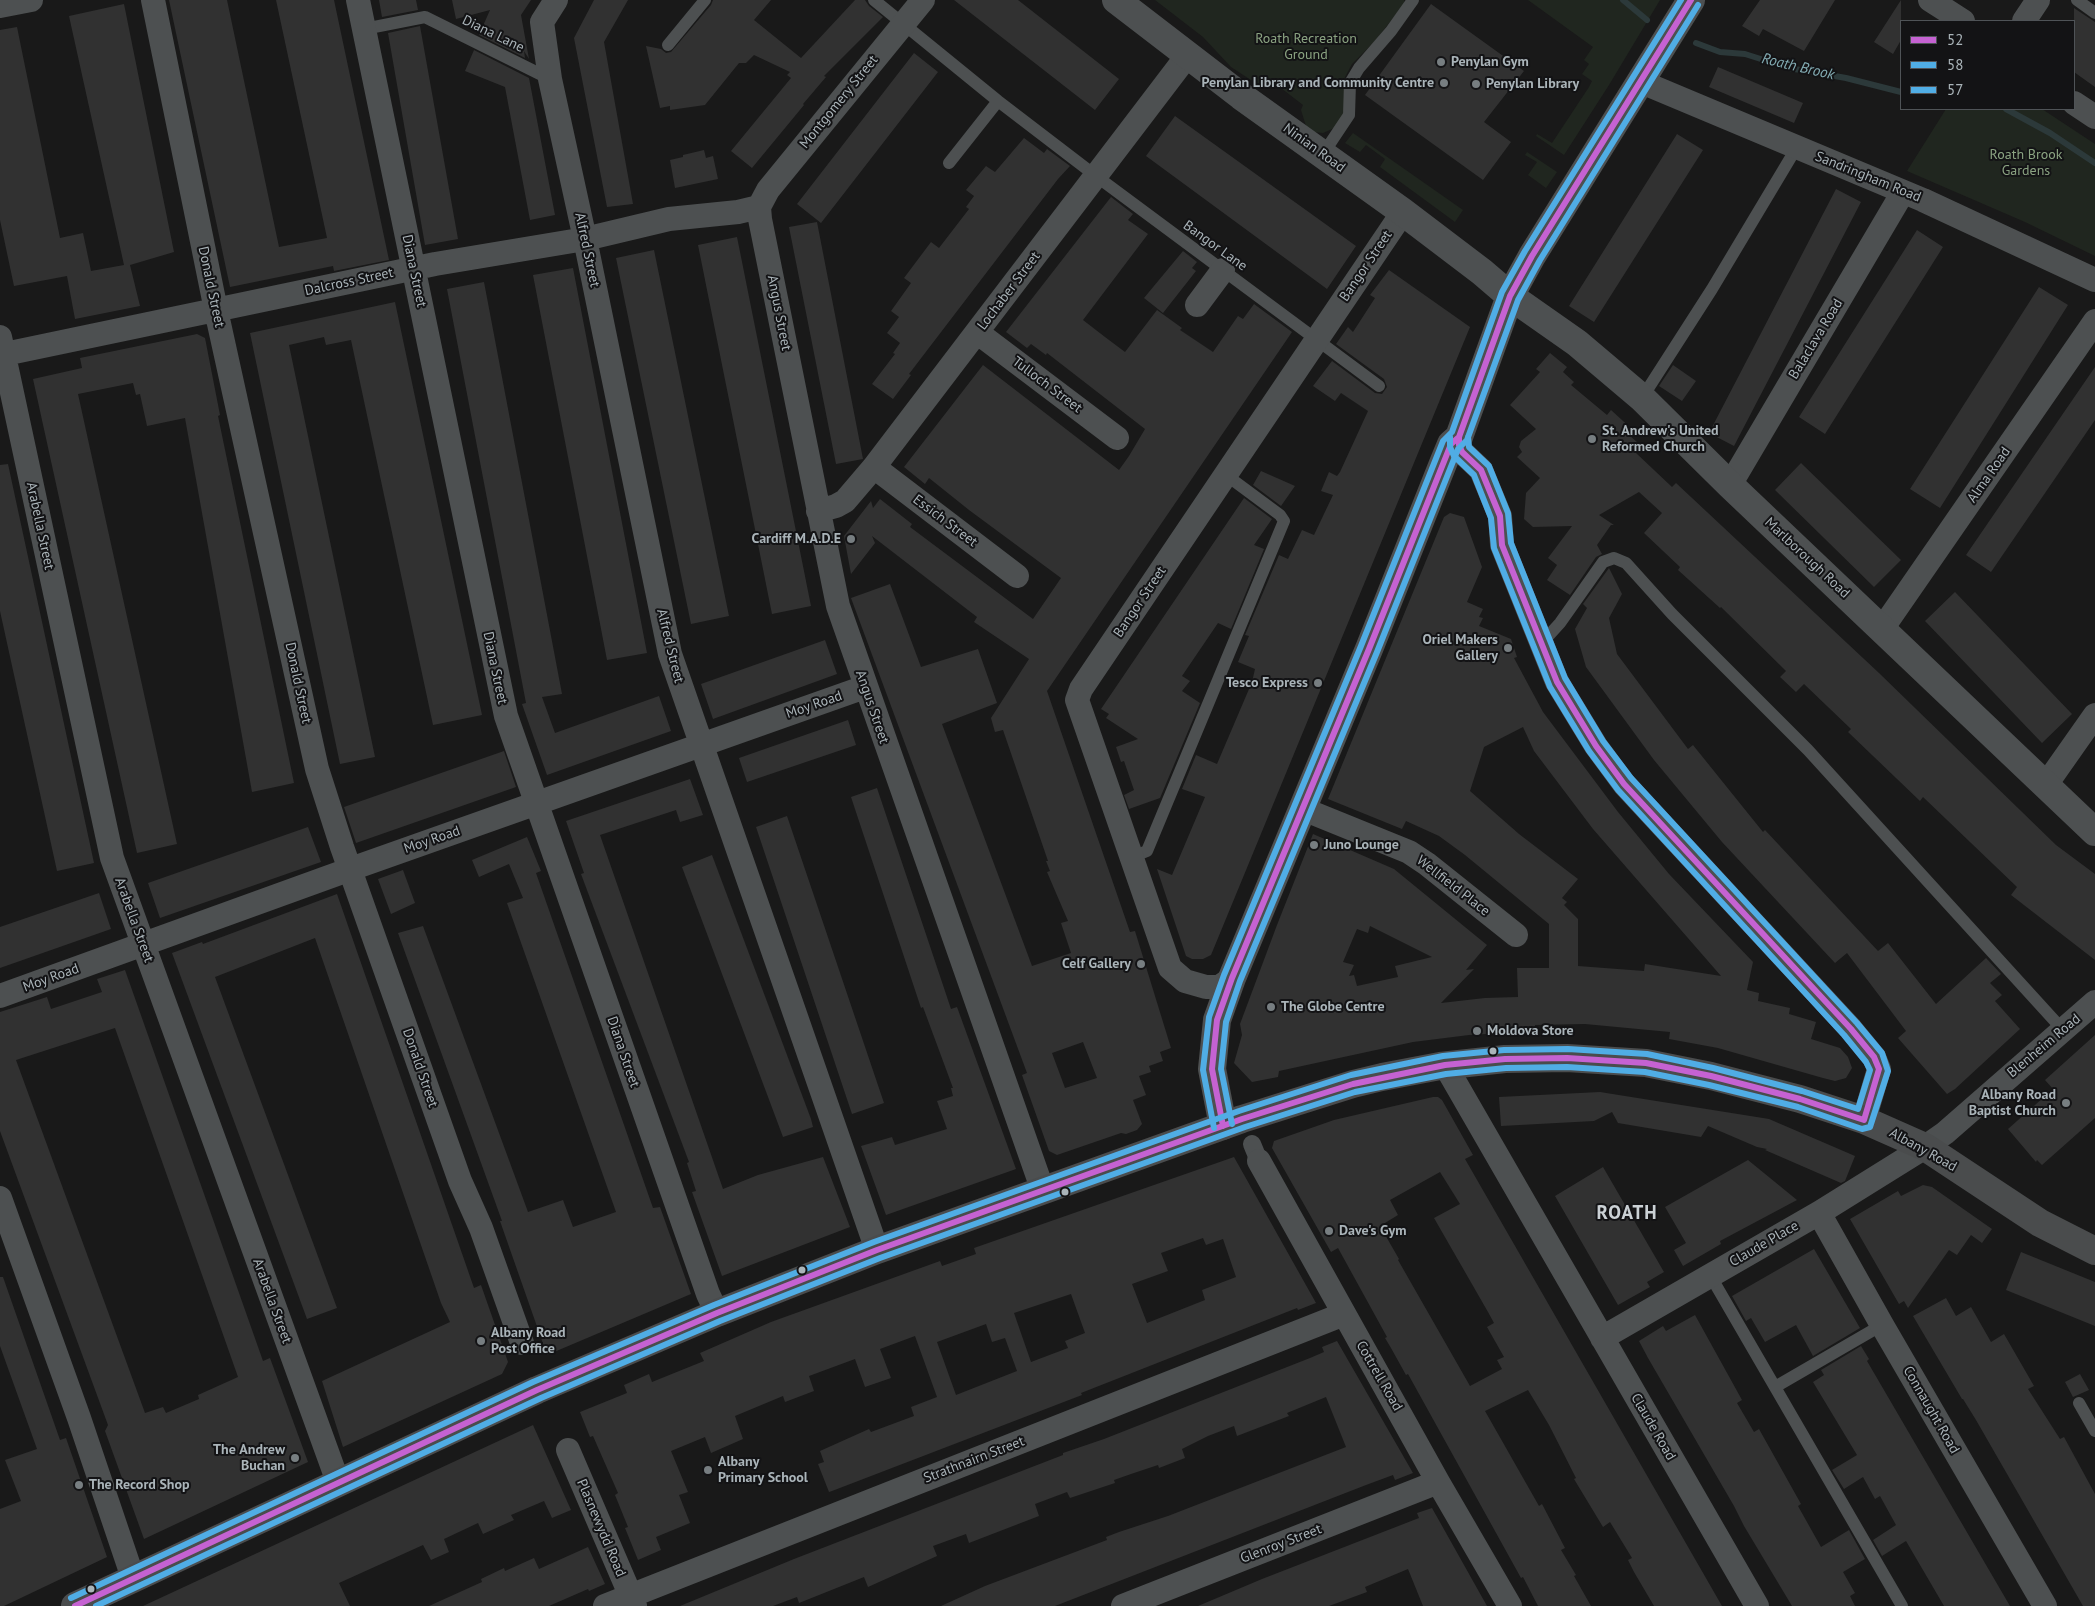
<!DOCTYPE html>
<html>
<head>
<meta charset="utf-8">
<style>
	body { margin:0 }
	#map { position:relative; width:2095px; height:1606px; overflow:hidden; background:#191919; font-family:"PT Sans",sans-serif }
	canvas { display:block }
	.legend { position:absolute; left:1900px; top:20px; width:175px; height:90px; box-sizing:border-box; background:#131315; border:1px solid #4f5357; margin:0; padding:6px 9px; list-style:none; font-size:15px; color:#aab4b9 }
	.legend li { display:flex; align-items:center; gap:10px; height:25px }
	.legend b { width:25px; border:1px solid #4f5357 }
</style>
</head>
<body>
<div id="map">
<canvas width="2095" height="1606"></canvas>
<ul class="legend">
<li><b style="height:6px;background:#c562d2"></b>52</li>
<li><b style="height:6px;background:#50ade5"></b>58</li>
<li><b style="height:6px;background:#50ade5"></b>57</li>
</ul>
</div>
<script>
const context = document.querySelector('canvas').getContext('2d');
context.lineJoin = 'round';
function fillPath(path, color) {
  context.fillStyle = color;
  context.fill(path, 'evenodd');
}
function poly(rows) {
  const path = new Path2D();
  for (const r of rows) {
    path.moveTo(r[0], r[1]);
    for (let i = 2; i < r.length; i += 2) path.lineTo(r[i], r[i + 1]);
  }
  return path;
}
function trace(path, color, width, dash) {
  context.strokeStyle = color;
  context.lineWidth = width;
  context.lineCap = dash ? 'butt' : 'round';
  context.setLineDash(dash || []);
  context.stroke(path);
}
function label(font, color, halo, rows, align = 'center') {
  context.font = font + ' "PT Sans",sans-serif';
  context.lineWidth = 4;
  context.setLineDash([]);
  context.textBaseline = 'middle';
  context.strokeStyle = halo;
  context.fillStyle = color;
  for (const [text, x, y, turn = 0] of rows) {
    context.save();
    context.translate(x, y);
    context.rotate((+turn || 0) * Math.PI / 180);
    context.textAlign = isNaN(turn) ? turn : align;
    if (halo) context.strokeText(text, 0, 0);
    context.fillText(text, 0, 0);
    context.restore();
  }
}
fillPath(poly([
	[1155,0,1404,0,1404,4,1375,41,1352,64,1345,77,1344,90,1345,108,1339,126,1323,133,1313,132,1306,126,1301,110,1303,105,1277,85,1268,87,1254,82,1231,67,1203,37],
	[1528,0,1660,0,1609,85,1564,155,1536,136,1537,134,1552,143,1589,87,1592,81,1582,74,1589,64,1584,60,1593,47],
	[1946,109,2042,109,2095,144,2095,256,2025,222,1907,171],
	[1353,133,1463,210,1455,222,1380,167,1385,159,1366,145,1360,152,1345,143],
	[1527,152,1557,172,1546,188,1528,175,1537,162,1525,155]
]), '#20261f');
trace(poly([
	[1623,0,1647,20],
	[1696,43,1720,52,1745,54,1789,68,1846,78,1901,92],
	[2006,109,2050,133,2095,163]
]), '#2c393a', 6);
fillPath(poly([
	[169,0,227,0,279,247,327,238,276,0,334,0,389,260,334,271,333,266,230,287],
	[379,0,416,0,418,10,382,17],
	[452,0,531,0,521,15,529,59,524,51,525,58,479,35,490,10,456,19],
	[594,0,628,0,604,42,633,204,607,207,574,38],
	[713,0,771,0,754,20,801,58,855,0,865,0,869,6,883,17,824,76,826,77,803,104,804,105,752,168,731,151,791,78,787,75,790,72,754,55,746,63,739,63,705,105,670,110,670,106,660,108,646,46,661,49,666,53,671,52,711,5],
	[954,0,1018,0,1119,79,1095,110],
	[1760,0,1835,0,1804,51,1763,29,1759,36,1742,26],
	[1901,0,1901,40,1893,54,1874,42],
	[124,4,174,252,130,265,140,306,75,319,67,276,14,286,0,220,0,30,17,27,60,238,83,233,91,271,124,265,69,16],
	[1431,4,1524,71,1484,122,1511,142,1483,180,1365,95],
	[2074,8,2095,22,2095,87,2074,72],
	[420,26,458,239,425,245,388,33],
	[474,50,529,78,555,215,530,220,505,87,465,71],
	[914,53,938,72,821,223,797,204],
	[1718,67,1803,103,1794,123,1709,87],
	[1175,116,1356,246,1327,289,1146,156],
	[1677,134,1703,150,1594,322,1569,306],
	[1024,138,1044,153,1047,149,1070,166,1058,179,909,374,911,375,893,399,872,384,895,354,893,353,900,343,887,333,899,317,891,311,911,283,904,278,931,242,939,248,969,209,966,207,974,196,966,190,986,166,995,172],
	[704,150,706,158,713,156,718,179,675,188,670,160,683,157,683,155],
	[1836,189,1861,202,1734,446,1709,433],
	[1111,197,1133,214,1128,220,1148,234,1083,320,1105,337,1125,352,1157,310,1182,328,1180,330,1213,352,1238,316,1243,319,1254,304,1292,332,1047,691,1130,932,1135,931,1171,1048,1160,1052,1163,1061,1149,1066,1151,1072,1139,1076,1146,1095,1133,1100,1142,1124,1137,1130,1126,1134,1121,1133,1057,1155,1049,1151,1022,1075,1027,1073,851,598,890,584,921,667,978,649,997,703,942,724,1032,966,1071,953,1061,923,1068,921,1047,872,1050,871,1046,861,1048,861,1003,730,995,732,991,718,1029,659,974,622,977,617,872,536,875,543,851,574,844,536,871,501,873,508,880,499,912,524,910,527,1033,619,1061,578,969,510,929,478,925,484,904,467,983,365,1119,470,1129,456,1145,429,1047,353,1046,355,1031,344,1027,348,1006,332],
	[1083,1042,1097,1078,1065,1088,1052,1053],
	[817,222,863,459,836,464,789,227],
	[1917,230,1943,247,1825,434,1799,417],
	[737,237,811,606,772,614,698,245],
	[654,250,729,616,691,624,616,258],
	[1183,251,1197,262,1192,268,1196,271,1163,313,1144,298],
	[573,268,647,653,607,660,533,275],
	[1389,270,1470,327,1211,955,1203,959,1192,959,1186,956,1157,869,1172,875,1205,797,1182,789,1196,755,1217,764,1252,682,1255,669,1238,662,1249,636,1245,635,1279,555,1288,559,1302,530,1314,535,1333,495,1321,491,1329,472,1337,476,1340,472,1368,411,1341,393,1335,401,1313,386,1332,361,1375,393,1382,394,1387,387,1384,379,1336,344,1348,327,1353,332,1375,298,1370,295],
	[484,282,562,694,542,697,555,733,659,696,671,731,547,775,522,704,526,703,447,289],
	[2039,287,2068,305,1940,508,1910,489],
	[395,302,482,715,433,725,351,340,326,345,324,337,289,345,375,757,340,764,250,333],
	[197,334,205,338,220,415,218,416,294,783,252,792,185,418,147,426,140,394,136,395,133,383,78,394,177,844,137,853,33,379,82,368,80,358],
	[1550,353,1567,367,1563,372,1574,382,1571,385,1607,415,1611,410,1634,431,1630,436,1637,442,1636,453,1672,487,1676,483,1879,673,2056,845,2095,874,2095,960,2011,895,2017,887,1923,797,1920,801,1848,732,1851,729,1804,684,1796,692,1780,677,1786,671,1721,607,1720,608,1678,570,1680,567,1644,533,1662,513,1639,492,1599,515,1614,525,1611,525,1597,545,1602,554,1596,557,1570,595,1547,580,1557,565,1548,558,1572,526,1533,527,1524,519,1526,493,1540,478,1517,457,1522,452,1519,447,1521,441,1536,429,1510,405,1540,372,1536,369],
	[1673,365,1696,381,1682,401,1659,386],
	[2095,367,2095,420,1991,572,1966,555],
	[1801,463,1901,560,1874,587,1775,490],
	[8,464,94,863,57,871,0,611,0,465],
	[1261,471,1295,486,1281,506,1253,485],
	[1244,498,1272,519,1254,545,1264,549,1231,629,1218,623,1182,676,1190,681,1182,691,1200,703,1160,798,1129,809,1124,795,1134,790,1124,761,1121,762,1116,747,1138,739,1106,718,1109,714,1101,709],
	[1450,513,1464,517,1482,567,1467,602,1483,609,1479,617,1483,618,1479,626,1511,639,1517,657,1514,658,1543,712,1618,812,1669,874,1753,962,1747,990,1759,993,1758,1001,1790,1008,1789,1014,1816,1022,1811,1039,1840,1048,1848,1057,1852,1068,1846,1078,1835,1081,1823,1078,1718,1048,1669,1039,1670,1032,1585,1024,1535,1025,1535,1031,1469,1035,1413,1042,1279,1071,1278,1077,1252,1082,1234,1063,1242,1035,1240,1024,1277,925,1313,834,1394,869,1487,945,1466,970,1474,969,1441,1003,1485,998,1518,997,1517,968,1549,968,1549,924,1465,855,1439,836,1406,821,1402,829,1328,799,1444,517],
	[1523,727,1534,751,1593,829,1721,976,1645,964,1644,971,1578,966,1578,919,1564,905,1567,902,1562,898,1578,879,1519,834,1470,791,1484,747],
	[1370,926,1432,957,1395,966,1398,977,1357,986,1354,975,1349,976,1354,965,1343,962,1357,929,1368,933],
	[1609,568,1622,594,1609,618,1617,654,1688,749,1693,745,1763,832,1765,830,1878,951,1888,943,1936,1004,1986,958,2001,974,1990,983,2002,995,1995,1001,2020,1029,1955,1089,1947,1094,1898,1038,1906,1031,1847,953,1835,963,1722,842,1654,760,1586,667,1575,629,1587,608,1583,604],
	[1955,592,2072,714,2042,743,1925,621],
	[825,640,837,674,713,719,701,684],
	[848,720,856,745,747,782,739,758],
	[504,751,516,787,356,843,344,807],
	[690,779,703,815,680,822,676,810,600,835,723,1189,758,1175,823,1157,850,1227,722,1276,692,1192,696,1191,687,1163,689,1162,581,874,584,873,566,821],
	[877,788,951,1009,957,1007,1016,1169,886,1215,861,1146,892,1137,895,1145,947,1129,937,1101,953,1096,951,1088,953,1088,923,1007,921,1008,851,797],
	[787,816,884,1103,852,1114,756,827],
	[308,827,321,862,160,918,148,883],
	[527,837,541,871,536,873,653,1208,660,1207,691,1294,547,1355,500,1221,502,1221,398,933,423,926,528,1212,563,1200,573,1227,616,1212,507,903,523,898,509,864,479,877,472,860],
	[712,855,811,1119,813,1127,783,1137,682,867],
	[403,870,415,903,391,914,378,879],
	[99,893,111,929,0,968,0,927],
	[337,894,474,1288,481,1285,508,1362,502,1374,343,1447,322,1381,450,1322,441,1303,315,938,215,977,337,1308,307,1319,172,953,202,942,203,944],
	[125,970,263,1361,270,1358,308,1462,144,1539,105,1431,108,1425,0,1131,0,1012,47,997,51,1009,102,992,97,979],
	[115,1028,238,1377,198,1395,199,1399,166,1413,163,1407,145,1413,16,1060],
	[2095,1035,2095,1118,2042,1165,2037,1160,2036,1162,2008,1129,2053,1089,2045,1080],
	[1600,1092,1769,1119,1855,1156,1845,1181,1841,1183,1765,1150,1767,1149,1757,1147,1708,1126,1701,1137,1618,1123,1612,1112,1594,1121,1501,1126,1499,1097],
	[1433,1097,1438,1097,1442,1100,1473,1155,1465,1159,1722,1606,1654,1606,1634,1572,1628,1560,1632,1558,1610,1522,1603,1527,1574,1479,1576,1478,1549,1425,1528,1390,1485,1411,1539,1506,1542,1504,1565,1548,1561,1550,1576,1575,1574,1576,1591,1606,1538,1606,1523,1577,1521,1578,1408,1374,1406,1375,1391,1348,1385,1338,1387,1337,1338,1248,1331,1252,1272,1148,1274,1141,1334,1120],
	[1440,1172,1460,1204,1434,1218,1488,1312,1494,1323,1487,1327,1504,1357,1497,1360,1502,1369,1470,1386,1398,1260,1399,1259,1380,1226,1398,1215,1390,1200],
	[1234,1157,1316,1303,1298,1310,1297,1308,1081,1393,1082,1395,832,1491,829,1492,818,1464,824,1462,820,1451,869,1429,871,1432,914,1416,911,1407,937,1397,915,1336,880,1349,891,1378,865,1387,855,1359,809,1376,814,1391,785,1402,783,1396,735,1416,743,1439,711,1453,705,1437,671,1451,688,1492,679,1495,690,1523,656,1537,661,1550,638,1560,625,1528,628,1527,615,1495,618,1493,593,1436,590,1437,580,1412,627,1393,624,1385,649,1374,652,1382,704,1361,700,1353,771,1322,940,1261,942,1266,976,1254,974,1248],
	[1203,1238,1206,1245,1223,1239,1236,1277,1202,1290,1205,1300,1147,1323,1132,1284,1168,1271,1161,1253],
	[1071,1294,1085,1333,1065,1341,1068,1348,1031,1362,1014,1313],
	[986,1324,992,1342,1005,1338,1017,1371,956,1395,937,1342],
	[1748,1160,1797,1200,1720,1241,1721,1244,1683,1266,1674,1250,1686,1243,1665,1207],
	[1603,1167,1664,1272,1647,1282,1650,1287,1618,1305,1555,1196],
	[1923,1185,1932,1187,1992,1229,1982,1243,1971,1235,1957,1255,1949,1250,1908,1308,1904,1301,1899,1304,1850,1219,1898,1191,1901,1196],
	[1814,1249,1860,1328,1813,1356,1796,1325,1765,1342,1751,1318,1746,1321,1732,1296],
	[2021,1252,2095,1282,2095,1326,2006,1290],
	[0,1277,3,1277,60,1440,66,1438,107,1557,4,1606,0,1606,0,1509,21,1501,5,1460,37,1449,0,1346],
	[1946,1298,1956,1316,1971,1307,1991,1342,2004,1334,2034,1386,2028,1389,2060,1439,2064,1437,2095,1494,2095,1606,2083,1606,1976,1420,1963,1399,1962,1399,1913,1316],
	[1695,1315,1742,1400,1737,1403,1754,1432,1759,1429,1801,1504,1798,1506,1821,1547,1849,1530,1865,1559,1843,1572,1855,1593,1850,1596,1855,1606,1792,1606,1744,1526,1734,1506,1648,1358,1639,1341,1663,1326,1666,1331],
	[1337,1341,1413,1473,1395,1480,1393,1475,1366,1485,1055,1606,941,1606,985,1586,1107,1540,1106,1537,1119,1532,1168,1516,1346,1447,1326,1397,1287,1413,1289,1416,1237,1436,1234,1426,1208,1436,1182,1449,1185,1458,1159,1468,1158,1465,1131,1474,1114,1480,1115,1483,1070,1498,1067,1492,1035,1504,1039,1516,969,1543,966,1534,933,1546,937,1556,868,1587,864,1577,799,1603,797,1597,773,1606,680,1606,794,1559,1063,1455,1063,1453,1104,1439,1310,1358,1324,1352,1322,1347],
	[1861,1346,1869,1359,1867,1361,2010,1606,1944,1606,1906,1541,1882,1556,1873,1540,1896,1525,1880,1496,1875,1499,1863,1477,1844,1489,1832,1470,1857,1455,1813,1382,1824,1375,1821,1370],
	[2080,1374,2089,1390,2073,1397,2065,1382],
	[533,1425,571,1510,552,1518,544,1501,511,1515,514,1520,483,1534,478,1523,444,1539,449,1552,431,1560,423,1545,339,1583,350,1606,143,1606],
	[1432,1508,1487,1606,1423,1606,1408,1569,1365,1587,1367,1592,1329,1606,1198,1606,1262,1579,1419,1518,1417,1513],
	[588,1547,605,1584,589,1591,588,1589,549,1606,429,1606,482,1582,481,1579,504,1568,505,1571,534,1558,539,1569]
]), '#313131');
trace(poly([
	[874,0,998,101,1096,176,1379,386],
	[2077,0,2095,13],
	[364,29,425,17,550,79],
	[668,45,705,0],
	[1323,154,1349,115,1350,83,1359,68,1391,31,1413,0],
	[949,163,998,101],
	[1642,398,1712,289,1797,147],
	[1541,644,1560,623,1603,562,1614,558,1626,563,1672,614,1808,750,2063,1030],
	[1132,857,1147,851,1284,521,1280,515,1226,475],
	[1710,1275,1902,1606],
	[1775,1387,1882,1325],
	[2079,1403,2095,1431]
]), '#4d5051', 12);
trace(poly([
	[1252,1144,1259,1161]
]), '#4d5051', 18);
trace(poly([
	[153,0,216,310,317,769,342,847,460,1181,481,1228,522,1343],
	[358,0,506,716,708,1294,717,1313],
	[556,0,542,22,550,79,585,239,670,654,877,1250],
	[923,0,768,190,759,207,760,219,838,606,1043,1191],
	[1930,0,1963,21],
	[0,6,31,0],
	[2024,21,2038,0],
	[1639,81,1923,200,2095,280],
	[2074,103,2095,117],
	[1197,305,1223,270],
	[978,333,1117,438],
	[0,337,112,858,338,1482],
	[0,355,435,264,585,239,669,219,738,212,759,207],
	[1459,437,1459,445,1462,452,1481,470,1500,516,1502,545,1557,682,1596,746,1624,784,1851,1029,1874,1057,1879,1069,1864,1120],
	[874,467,1017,576],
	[1730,485,1903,192],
	[818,511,836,506,845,501,874,467,1187,56],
	[1882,629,2095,321],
	[2045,786,2095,715],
	[1303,809,1409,852,1427,864,1516,935],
	[1232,978,1219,987,1206,987,1185,981,1170,968,1077,700,1081,689,1403,212],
	[0,996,362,865,865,687],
	[1445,1065,1757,1606],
	[1259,1161,1438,1482,1510,1606],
	[0,1198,79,1418,133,1578],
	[1819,1213,1882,1325,2045,1606],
	[1602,1338,1819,1213,1925,1147,1945,1133,2095,1002],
	[568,1450,635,1606],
	[605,1606,1344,1314],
	[1123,1606,1438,1482]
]), '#4d5051', 24);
trace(poly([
	[1116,0,1241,96,1403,212,1482,272,1510,296,1577,343,1642,398,1730,485,2095,832],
	[1223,1126,1212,1069,1217,1020,1232,978,1369,649,1444,461,1451,444,1459,437,1510,296,1532,256,1691,0]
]), '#4d5051', 28);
trace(poly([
	[75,1606,537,1390,717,1313,877,1250,1242,1119,1353,1084,1382,1077,1440,1066,1505,1059,1567,1058,1646,1063,1711,1076,1800,1099,1864,1120,1925,1147,2040,1223,2095,1251]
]), '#4a4c4d', 28);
trace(poly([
	[1223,1126,1212,1069,1217,1020,1232,978,1369,649,1451,444,1459,437,1510,296,1532,256,1691,0],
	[75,1606,537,1390,717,1313,877,1250,1242,1119,1353,1084,1445,1065,1505,1059,1567,1058,1646,1063,1711,1076,1800,1099,1864,1120,1879,1069,1874,1057,1851,1029,1624,784,1596,746,1557,682,1502,545,1500,516,1481,470,1462,452,1459,445,1459,437]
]), '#c562d2', 6);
trace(poly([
	[1232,1124,1221,1069,1226,1022,1240,981,1377,652,1458,449,1467,440,1518,300,1540,260,1698,5],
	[96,1606,541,1398,720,1321,880,1258,1245,1127,1355,1092,1446,1074,1506,1068,1567,1067,1645,1072,1709,1085,1798,1107,1862,1129,1870,1127,1888,1071,1882,1053,1857,1023,1631,778,1603,741,1565,678,1511,543,1508,513,1489,466,1469,447,1468,437]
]), '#50ade5', 6);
trace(poly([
	[1214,1128,1203,1070,1209,1017,1224,975,1361,646,1443,441,1452,432,1502,292,1525,251,1681,0],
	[71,1598,533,1382,714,1305,874,1242,1239,1111,1351,1075,1443,1056,1504,1050,1568,1049,1647,1054,1713,1068,1802,1091,1858,1109,1870,1070,1866,1062,1844,1035,1618,790,1589,751,1550,687,1494,548,1491,518,1474,475,1454,456,1450,447,1450,437]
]), '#50ade5', 6);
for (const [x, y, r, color] of [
	[1441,62,5,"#777e81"],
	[1444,83,5,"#777e81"],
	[1476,84,5,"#777e81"],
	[1592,439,5,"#777e81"],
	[851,539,5,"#777e81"],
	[1508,648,5,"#777e81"],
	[1318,683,5,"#777e81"],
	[1314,845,5,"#777e81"],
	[1141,964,5,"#777e81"],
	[1271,1007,5,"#777e81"],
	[1477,1031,5,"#777e81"],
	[1493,1051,4.5,"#aab4b9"],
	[2066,1103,5,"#777e81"],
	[1065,1192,4.5,"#aab4b9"],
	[1329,1231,5,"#777e81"],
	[802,1270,4.5,"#aab4b9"],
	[481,1341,5,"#777e81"],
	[295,1458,5,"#777e81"],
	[708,1470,5,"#777e81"],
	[79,1485,5,"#777e81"],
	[91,1589,4.5,"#aab4b9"]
]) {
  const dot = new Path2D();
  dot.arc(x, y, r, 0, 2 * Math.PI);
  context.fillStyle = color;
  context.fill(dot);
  trace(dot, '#131315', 2);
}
label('14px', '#aab4b9', '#131315', [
	["Diana Lane",493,34,26],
	["Montgomery Street",839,102,-51],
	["Ninian Road",1314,148,36],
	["Sandringham Road",1868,177,22],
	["Bangor Lane",1215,246,36],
	["Alfred Street",587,250,78],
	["Bangor Street",1366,266,-56],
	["Diana Street",414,271,78],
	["Dalcross Street",349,282,-12],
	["Donald Street",211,287,78],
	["Lochaber Street",1009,291,-53],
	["Angus Street",779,313,79],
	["Balaclava Road",1816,339,-59],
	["Tulloch Street",1047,385,37],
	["Alma Road",1989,475,-55],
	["Essich Street",945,521,37],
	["Arabella Street",40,526,78],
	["Marlborough Road",1807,558,43],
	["Bangor Street",1140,602,-56],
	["Alfred Street",670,646,76],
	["Diana Street",495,668,78],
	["Donald Street",298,683,78],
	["Moy Road",814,705,-19],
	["Angus Street",872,707,71],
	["Moy Road",432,840,-19],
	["Wellfield Place",1453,886,38],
	["Arabella Street",134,920,70],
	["Moy Road",51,978,-20],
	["Blenheim Road",2044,1046,-40],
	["Diana Street",623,1052,71],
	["Donald Street",420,1068,71],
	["Albany Road",1923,1150,29],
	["Claude Place",1764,1244,-30],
	["Arabella Street",272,1301,70],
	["Cottrell Road",1379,1376,60],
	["Connaught Road",1931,1410,60],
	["Claude Road",1653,1427,60],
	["Strathnairn Street",974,1460,-21],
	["Plasnewydd Road",601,1528,67],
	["Glenroy Street",1281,1544,-21]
]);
label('14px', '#8ba382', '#131315', [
	["Roath Recreation",1306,39],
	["Ground",1306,55],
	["Roath Brook",2026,155],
	["Gardens",2026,171]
]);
label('bold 14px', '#aab4b9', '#131315', [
	["Penylan Gym",1451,62],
	["Penylan Library and Community Centre",1434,83,"right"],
	["Penylan Library",1486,84],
	["St. Andrew's United",1602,431],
	["Reformed Church",1602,447],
	["Cardiff M.A.D.E",841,539,"right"],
	["Oriel Makers",1498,640,"right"],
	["Gallery",1498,656,"right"],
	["Tesco Express",1308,683,"right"],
	["Juno Lounge",1324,845],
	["Celf Gallery",1131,964,"right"],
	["The Globe Centre",1281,1007],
	["Moldova Store",1487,1031],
	["Albany Road",2056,1095,"right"],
	["Baptist Church",2056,1111,"right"],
	["Dave's Gym",1339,1231],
	["Albany Road",491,1333],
	["Post Office",491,1349],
	["The Andrew",285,1450,"right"],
	["Buchan",285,1466,"right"],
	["Albany",718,1462],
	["Primary School",718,1478],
	["The Record Shop",89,1485]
], 'left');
label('italic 15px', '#83acb3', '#131315', [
	["Roath Brook",1798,67,13]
]);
context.letterSpacing = '1px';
label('bold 19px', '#cbd1d5', '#131315', [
	["ROATH",1627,1214]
]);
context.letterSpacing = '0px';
</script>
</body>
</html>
